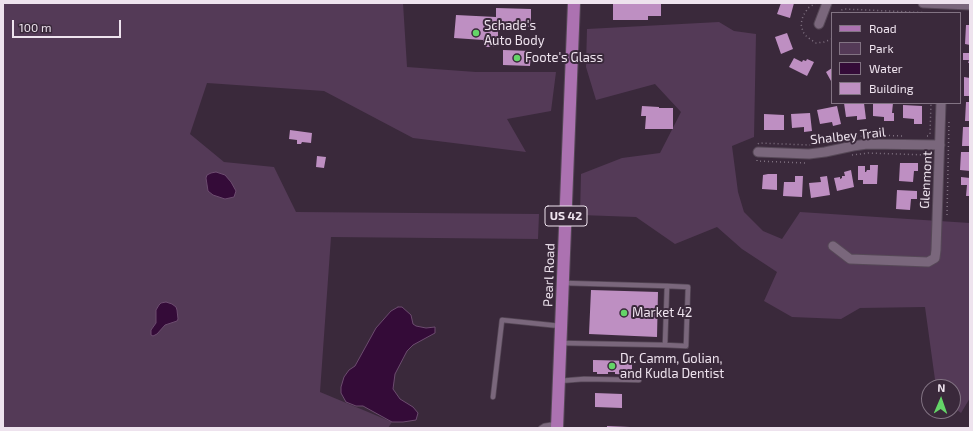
<!DOCTYPE html>
<html>
<head>
<meta charset="utf-8">
<style>
	body { margin:0 }
	#map { position:relative; width:973px; height:431px; overflow:hidden; background:#3a293b; font-family:"Exo 2",sans-serif }
	canvas { display:block }
	.frame { position:absolute; inset:0; border:4px solid #eee3ee; pointer-events:none }
	.legend { position:absolute; left:831px; top:12px; width:130px; height:92px; box-sizing:border-box; background:#3a293b; border:1px solid #827383; margin:0; padding:5px 7px; list-style:none; font-size:12px; color:#eee3ee }
	.legend li { display:flex; align-items:center; gap:8px; height:20px }
	.legend b { width:20px; border:1px solid #827383 }
	.north { position:absolute; left:921px; top:379px; width:40px; height:40px; box-sizing:border-box; background:#3a293b; border:1px solid #827383; border-radius:50%; rotate:2deg; font-size:11px; font-weight:700; line-height:16px; text-align:center; color:#eee3ee }
	.north::after { content:''; display:block; margin:auto; width:14px; height:18px; background:#64d468; clip-path:polygon(50% 0,100% 100%,50% 72%,0 100%) }
	.scale { position:absolute; left:12px; top:20px; width:109px; height:18px; box-sizing:border-box; border:2px solid #eee3ee; border-top:0; padding-left:5px; font-size:12px; line-height:14px; white-space:nowrap; color:#eee3ee; -webkit-text-stroke:3px #3a293b; paint-order:stroke }
</style>
</head>
<body>
<div id="map">
<canvas width="973" height="431"></canvas>
<div class="frame"></div>
<ul class="legend">
<li><b style="height:5px;background:#ac72b1"></b>Road</li>
<li><b style="height:11px;background:#543a57"></b>Park</li>
<li><b style="height:11px;background:#340b38"></b>Water</li>
<li><b style="height:11px;background:#be8fc2"></b>Building</li>
</ul>
<div class="north">N</div>
<div class="scale">100 m</div>
</div>
<script>
const context = document.querySelector('canvas').getContext('2d');
context.lineJoin = 'round';
function fillPath(path, color) {
  context.fillStyle = color;
  context.fill(path, 'evenodd');
}
function poly(rows) {
  const path = new Path2D();
  for (const r of rows) {
    path.moveTo(r[0], r[1]);
    for (let i = 2; i < r.length; i += 2) path.lineTo(r[i], r[i + 1]);
  }
  return path;
}
function trace(path, color, width, dash) {
  context.strokeStyle = color;
  context.lineWidth = width;
  context.lineCap = dash ? 'butt' : 'round';
  context.setLineDash(dash || []);
  context.stroke(path);
}
function label(font, color, halo, rows, align = 'center') {
  context.font = font + ' "Exo 2",sans-serif';
  context.lineWidth = 4;
  context.setLineDash([]);
  context.textBaseline = 'middle';
  context.strokeStyle = halo;
  context.fillStyle = color;
  for (const [text, x, y, turn = 0] of rows) {
    context.save();
    context.translate(x, y);
    context.rotate((+turn || 0) * Math.PI / 180);
    context.textAlign = isNaN(turn) ? turn : align;
    if (halo) context.strokeText(text, 0, 0);
    context.fillText(text, 0, 0);
    context.restore();
  }
}
fillPath(poly([
	[3,3,403,3,407,67,476,72,556,72,551,111,507,119,526,152,413,138,324,91,207,83,190,134,224,162,274,167,296,212,539,214,538,239,331,237,320,392,392,422,388,428,3,428],
	[719,22,734,31,756,34,754,137,732,146,738,192,744,212,763,231,782,239,800,212,970,223,970,398,961,413,953,407,953,387,936,387,925,307,860,308,841,319,792,317,764,301,777,272,742,249,717,227,675,244,636,217,580,215,581,174,622,158,660,153,681,112,655,84,596,100,586,67,587,29]
]), '#543a57');
const water = poly([
	[216,172,225,175,231,182,236,191,234,197,225,199,213,195,208,191,206,178,207,175,211,173,216,172],
	[166,302,172,304,176,307,177,310,178,319,177,321,165,325,157,334,153,336,151,335,151,330,156,323,156,310,159,305,161,303,166,302],
	[398,307,402,307,411,315,413,324,416,326,426,328,435,327,435,333,413,345,407,351,395,374,393,389,400,399,413,407,418,413,416,420,403,422,392,422,363,406,356,406,346,402,341,393,341,387,344,377,349,370,355,366,376,328,391,311,398,307]
]);
fillPath(water, '#340b38');
trace(water, '#6c4c6f', 1);
fillPath(poly([
	[613,3,661,3,661,16,648,16,648,20,613,20],
	[781,3,794,3,790,18,777,14],
	[496,8,531,9,531,27,498,26,498,47,484,47,483,40,454,38,456,15,496,17],
	[966,25,970,25,970,45,965,44],
	[787,33,793,49,781,54,775,37],
	[503,50,531,51,530,66,503,65],
	[963,53,970,53,970,63,968,63,969,60,963,60],
	[794,58,802,62,803,60,806,61,807,59,814,62,807,76,789,67],
	[832,68,832,81,831,81,826,72],
	[964,77,970,78,970,96,964,96],
	[966,102,970,102,970,121,965,121],
	[844,103,864,103,866,119,857,120,857,116,846,117],
	[873,103,893,103,892,113,894,113,894,121,884,121,884,117,873,116],
	[903,105,922,106,922,124,914,124,914,119,903,118],
	[642,106,659,107,659,108,673,108,673,129,645,129,646,116,641,116],
	[837,106,841,124,833,126,832,122,820,124,817,110],
	[810,113,812,131,804,132,804,127,792,128,791,114],
	[764,114,784,115,784,130,764,130],
	[963,127,970,127,970,146,962,146],
	[290,130,312,133,311,143,302,142,301,144,297,144,297,140,289,139],
	[961,152,970,152,970,171,960,170],
	[317,156,326,157,324,168,316,167],
	[900,163,918,163,918,171,914,171,913,182,899,181],
	[870,165,878,165,877,184,863,184,863,180,858,180,858,166,865,166,865,172,866,172,867,170,870,170],
	[851,170,854,187,837,191,834,178,840,177,840,179,842,178,842,176,845,176,844,172],
	[768,174,777,174,777,190,762,189,763,175],
	[795,176,803,176,802,197,783,196,784,182,795,182],
	[827,176,830,195,811,198,809,183,821,182,820,177],
	[961,177,970,178,970,196,966,196,967,185,961,185],
	[897,190,917,191,917,199,911,199,910,210,896,209],
	[591,290,658,292,657,337,589,334],
	[593,360,632,361,632,375,615,374,615,372,608,372,608,374,597,374,597,372,593,372],
	[595,393,622,394,622,408,595,407],
	[607,426,630,427,630,428,607,428]
]), '#be8fc2');
const service = poly([
	[561,343,665,345,667,286,564,283],
	[665,345,686,346,688,287,667,286],
	[559,381,584,379,639,380],
	[493,397,502,320,560,326],
	[541,428,544,426,556,424]
]);
const minor = poly([
	[923,3,970,5],
	[819,24,827,3],
	[758,152,809,154,825,152,853,146,867,144,940,145],
	[833,246,850,259,928,262,935,258,936,250,941,103]
]);
const primary = poly([
	[557,428,574,3]
]);
trace(service, '#564857', 6);
trace(minor, '#564857', 11);
trace(primary, '#564857', 14);
trace(poly([
	[816,3,808,8,803,16,801,24,803,32,807,37,816,43,824,42,832,39],
	[839,13,841,10,845,9,932,13],
	[869,135,903,136],
	[927,136,928,136,930,134,931,103],
	[758,144,759,143,809,145,829,142,853,137,863,136],
	[852,155,868,153,927,155,930,156,930,176],
	[757,160,757,161,805,163],
	[947,215,949,121]
]), '#7f7180', 1.5, [1, 3]);
trace(service, '#7a677c', 4.5);
trace(minor, '#7a677c', 9);
trace(primary, '#ac72b1', 12);
for (const [x, y, r, color] of [
	[476,33,4,"#64d468"],
	[517,58,4,"#64d468"],
	[624,313,4,"#64d468"],
	[612,366,4,"#64d468"]
]) {
  const dot = new Path2D();
  dot.arc(x, y, r, 0, 2 * Math.PI);
  context.fillStyle = color;
  context.fill(dot);
  trace(dot, '#3a293b', 1.5);
}
for (const [x, y, w] of [
	[566,216,42]
]) {
  const box = new Path2D();
  box.roundRect(x - w / 2, y - 10, w, 20, 3);
  context.fillStyle = '#3a293b';
  context.fill(box);
  trace(box, '#eee3ee', 1);
}
label('bold 12px', '#eee3ee', null, [
	["US 42",566,216]
]);
label('13px', '#eee3ee', '#3a293b', [
	["Schade's",484,26],
	["Auto Body",484,41],
	["Foote's Glass",525,58],
	["Market 42",632,313],
	["Dr. Camm, Golian,",620,359],
	["and Kudla Dentist",620,374]
], 'left');
label('13px', '#eee3ee', '#3a293b', [
	["Shalbey Trail",848,136,-6],
	["Glenmont",926,180,-87],
	["Pearl Road",549,275,-88]
]);
</script>
</body>
</html>
